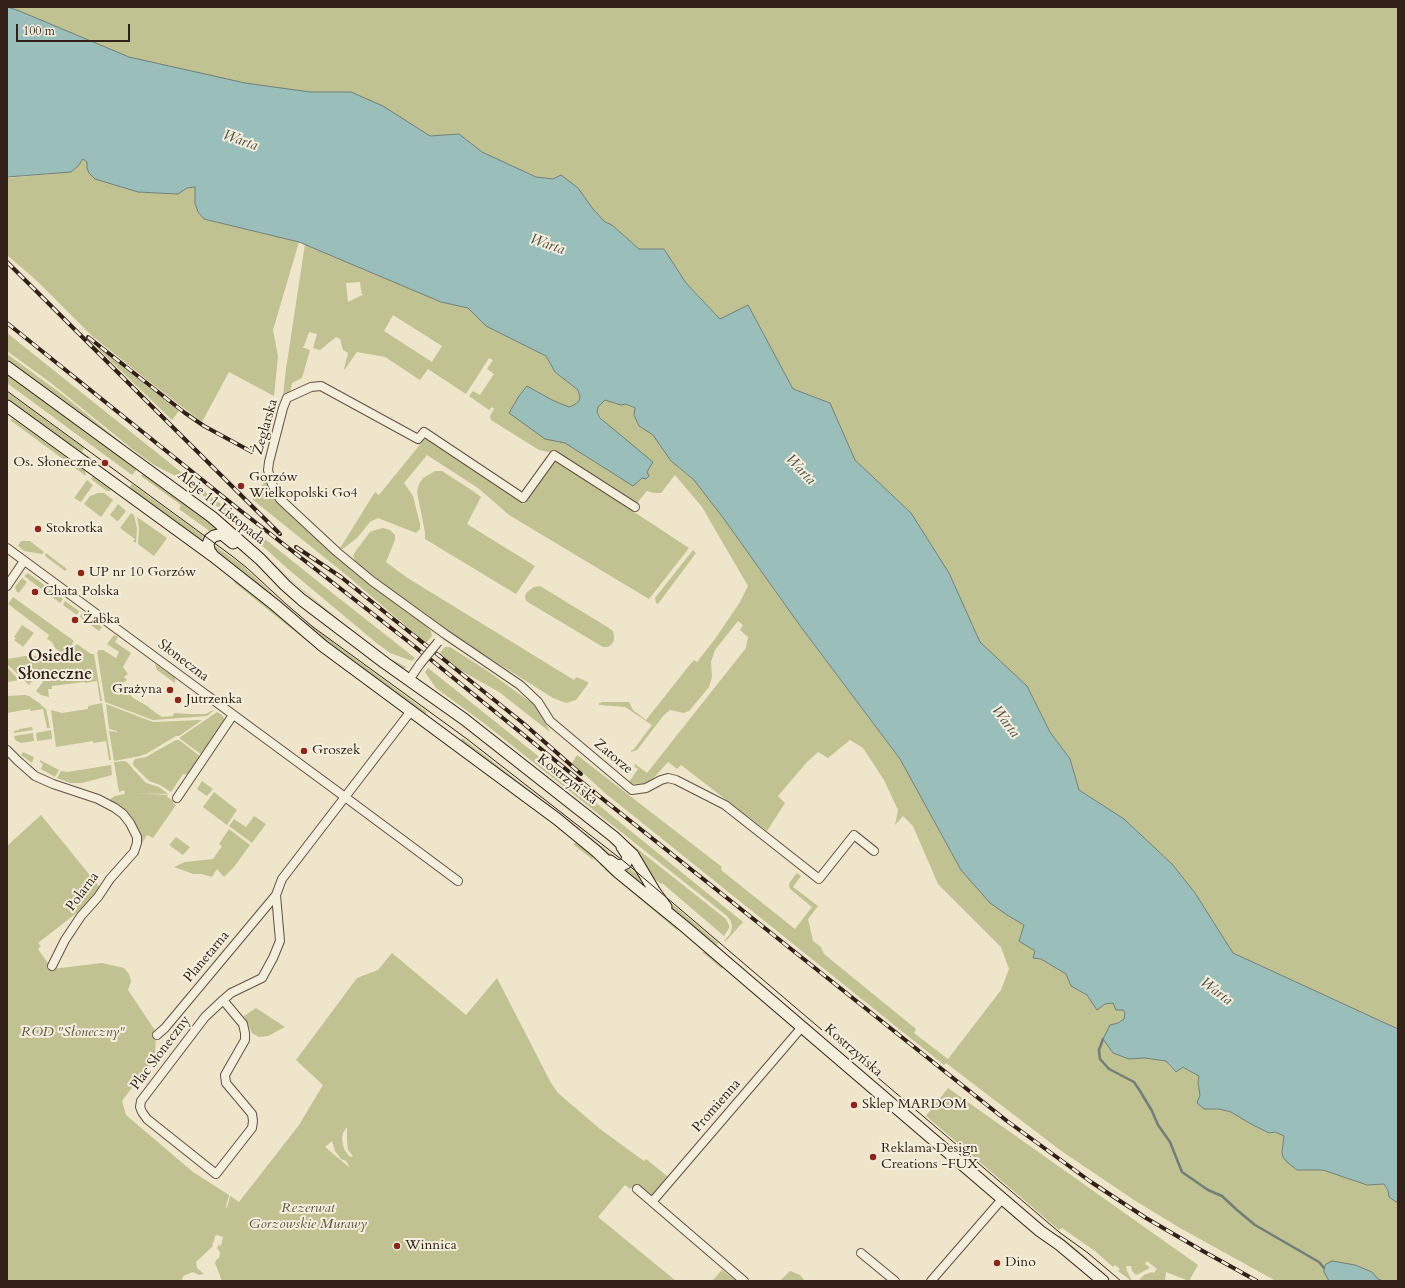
<!DOCTYPE html>
<html>
<head>
<meta charset="utf-8">
<style>
	body { margin:0 }
	#map { position:relative; width:1405px; height:1288px; overflow:hidden; background:#eee5ca; font-family:Cardo,serif }
	canvas { display:block }
	.frame { position:absolute; inset:0; border:8px solid #332018; pointer-events:none }
	.scale { position:absolute; left:16px; top:24px; width:114px; height:18px; box-sizing:border-box; border:2px solid #332018; border-top:0; padding-left:5px; font-size:12px; line-height:14px; white-space:nowrap; color:#332018; -webkit-text-stroke:3px #f4eedd; paint-order:stroke }
</style>
</head>
<body>
<div id="map">
<canvas width="1405" height="1288"></canvas>
<div class="frame"></div>
<div class="scale">100 m</div>
</div>
<script>
const context = document.querySelector('canvas').getContext('2d');
context.lineJoin = 'round';
function fillPath(path, color) {
  context.fillStyle = color;
  context.fill(path, 'evenodd');
}
function poly(rows) {
  const path = new Path2D();
  for (const r of rows) {
    path.moveTo(r[0], r[1]);
    for (let i = 2; i < r.length; i += 2) path.lineTo(r[i], r[i + 1]);
  }
  return path;
}
function trace(path, color, width, dash) {
  context.strokeStyle = color;
  context.lineWidth = width;
  context.lineCap = dash ? 'butt' : 'round';
  context.setLineDash(dash || []);
  context.stroke(path);
}
function label(font, color, halo, rows, align = 'center') {
  context.font = font + ' Cardo,serif';
  context.lineWidth = 4;
  context.setLineDash([]);
  context.textBaseline = 'middle';
  context.strokeStyle = halo;
  context.fillStyle = color;
  for (const [text, x, y, turn = 0] of rows) {
    context.save();
    context.translate(x, y);
    context.rotate((+turn || 0) * Math.PI / 180);
    context.textAlign = isNaN(turn) ? turn : align;
    if (halo) context.strokeText(text, 0, 0);
    context.fillText(text, 0, 0);
    context.restore();
  }
}
fillPath(poly([
	[7,7,1398,7,1398,1029,1233,953,1195,893,1172,864,1124,819,1079,790,1070,759,1050,732,1027,686,980,642,949,573,911,513,855,460,830,403,793,389,748,305,720,319,686,283,664,249,639,249,612,225,605,222,593,209,553,179,536,177,482,152,459,134,450,143,134,68,7,14],
	[83,159,87,162,87,168,138,192,178,194,187,188,195,187,195,203,198,212,204,219,299,242,273,330,278,356,274,396,229,372,202,422,146,379,91,335,36,280,7,255,7,178,71,172,78,166],
	[305,244,441,302,468,308,486,326,546,356,555,372,578,390,580,397,579,401,574,405,569,407,552,400,527,387,523,423,545,438,565,443,633,486,642,478,597,412,598,407,605,400,621,405,626,404,635,409,634,415,639,426,653,435,661,444,664,451,680,469,694,480,724,519,801,627,900,759,961,870,1007,915,1024,925,1019,941,1030,947,1041,959,1066,974,1071,986,1087,995,1097,1010,1105,1004,1113,1003,1123,1009,1125,1013,1124,1019,1118,1023,1110,1025,1129,1059,1145,1058,1166,1061,1175,1072,1183,1067,1199,1076,1198,1082,1200,1095,1204,1109,1219,1109,1231,1112,1251,1124,1269,1133,1275,1132,1285,1136,1282,1152,1297,1170,1323,1170,1367,1185,1384,1184,1398,1203,1398,1281,1276,1281,1180,1228,1134,1200,1060,1150,946,1063,944,1065,605,793,572,763,577,755,722,867,721,870,795,929,812,907,790,889,789,886,790,882,797,873,801,876,793,887,818,906,808,919,813,941,821,947,824,954,916,1029,914,1033,948,1059,1001,990,1009,969,1001,947,938,884,913,826,903,816,895,825,898,810,884,780,863,748,850,740,828,758,818,752,807,762,778,796,785,803,767,831,681,765,677,769,668,762,649,783,632,784,629,782,638,769,634,766,635,764,647,773,746,648,748,637,740,630,743,625,738,621,715,650,711,662,712,677,709,687,689,711,684,713,670,710,664,715,637,750,631,752,631,751,634,749,652,725,625,707,600,705,598,704,602,702,629,702,633,710,646,720,688,667,694,660,697,662,715,639,740,602,748,586,702,507,675,475,661,493,654,493,647,491,637,503,633,503,553,453,539,450,491,420,490,416,494,409,492,407,489,410,469,396,473,391,480,395,494,374,487,369,493,360,489,358,466,394,428,369,420,380,385,357,357,352,345,369,344,369,348,353,343,350,340,339,336,337,320,350,313,348,317,334,309,332,304,346,302,347,310,350,302,378,292,383,290,393,283,396,286,369],
	[360,282,361,290,362,294,364,294,348,302,346,283],
	[393,315,442,346,432,362,384,331],
	[7,333,335,595,415,658,412,661,390,653,374,641,288,569,226,513,176,476,154,465,131,448,51,383,7,351],
	[92,343,179,411,172,420],
	[7,354,63,395,122,443,121,445,7,362],
	[7,373,138,468,132,475,7,383],
	[7,392,84,448,82,452,122,482,120,484,7,400],
	[11,419,13,419,85,471,86,476,10,420],
	[426,437,524,504,555,460,689,548,649,599,509,515,478,488,427,455,404,483,413,496,420,524,420,529,416,533,378,518,370,522,357,538,344,548,339,550,375,492,379,495],
	[435,471,442,471,473,491,481,497,467,524,535,566,516,594,425,539,425,532,417,492,419,484,423,478],
	[144,472,219,529,211,532,179,509,181,505,141,476],
	[93,477,111,490,110,491,107,491,92,480,91,478],
	[165,477,172,480,227,521,297,585,371,646,388,658,397,662,407,668,400,668,343,625,302,590,231,526],
	[87,480,93,485,81,502,74,498],
	[266,480,268,487,274,496,360,576,429,627,428,628,431,631,432,636,426,643,350,578,252,499],
	[132,484,203,536,201,543,128,489],
	[98,493,104,493,113,500,101,517,84,504,90,496],
	[118,504,126,511,119,520,117,521,110,515],
	[131,513,134,515,137,528,136,543,133,541,135,539,120,528],
	[137,517,167,538,154,556,138,544,139,528],
	[383,528,390,530,395,535,395,540,386,562,406,577,574,680,576,677,588,682,588,684,576,700,566,703,553,698,445,630,356,563,353,556,355,552,370,532,375,530],
	[21,541,30,541,44,552,42,554,24,551,18,546],
	[214,545,243,566,292,612,427,712,425,715,333,648,216,552,214,548],
	[693,550,696,553,658,604,656,603,655,598],
	[46,553,67,569,65,571,45,556],
	[28,573,47,587,44,591,24,576],
	[230,575,255,595,310,641,309,642,287,625,235,583],
	[22,578,27,582,19,593,16,591,15,587],
	[540,586,609,628,613,631,614,636,614,640,612,644,608,647,603,647,526,601,525,596,527,592,534,587],
	[50,589,63,599,60,603,47,593],
	[13,597,74,641,72,644,75,646,77,644,91,654,94,654,102,701,100,701,97,681,85,683,84,682,52,686,52,689,48,689,49,697,41,695,36,691,43,682,35,674,30,679,32,681,29,685,8,665,7,659,32,655,54,663,61,653,55,648,52,642,47,639,49,635,8,604],
	[65,601,79,611,77,615,63,605],
	[82,613,102,627,99,631,80,617],
	[22,625,34,633,23,647,14,640,16,638,14,637],
	[114,635,118,637,115,642,131,653,123,667,128,674,124,677,127,680,122,684,133,698,149,707,149,708,162,717,173,716,174,713,189,714,206,714,213,710,213,711,207,716,153,720,105,702,97,652,99,650,103,650,116,658,119,652,107,644],
	[445,647,450,647,489,672,536,706,550,732,499,692,460,670,439,654],
	[155,664,175,678,175,683,157,670],
	[7,667,17,678,20,680,7,682],
	[428,668,522,743,743,922,725,942,724,941,730,934,732,927,731,921,727,916,485,724,436,688,425,672],
	[25,695,29,696,42,705,39,706,42,706,46,709,50,728,47,728,43,709,31,711,30,709,7,713,7,696],
	[102,703,111,760,109,760,106,741,93,743,93,741,56,747,51,710,62,713,88,709,88,706],
	[106,704,153,722,202,720,179,736,176,736,146,754,140,756,114,761,109,731,117,732,117,731,109,729],
	[217,712,222,715,225,720,202,755,179,738],
	[32,727,33,730,14,733,14,731,19,730,19,729],
	[51,730,52,739,37,741,36,733],
	[33,733,34,741,21,743,15,740,14,736],
	[462,738,579,828,578,830,475,752,476,750,475,750,474,751,460,741],
	[176,740,179,740,201,757,188,775,183,774,171,792,160,785,149,781,133,765,133,763,135,759,146,757],
	[23,752,34,757,32,763,21,755],
	[40,760,59,770,55,777,41,769,43,764,40,762],
	[124,761,127,762,133,769,134,771,135,771,146,783,159,787,168,794,136,793,168,795,167,797,174,801,173,803,176,805,153,838,147,835,136,853,139,837,107,801,115,796,125,794,124,790,119,792,114,762],
	[111,765,112,775,82,783,70,783,57,778,61,771,67,772],
	[202,781,213,789,207,796,197,789],
	[214,792,237,810,227,825,203,807],
	[41,815,101,889,83,908,38,943,41,946,38,949,52,969,102,963,124,968,129,974,131,981,128,990,156,1032,155,1057,122,1101,126,1115,193,1172,229,1195,226,1206,227,1208,230,1196,239,1202,299,1125,323,1085,296,1060,357,978,378,970,392,953,466,1015,497,978,551,1083,558,1093,600,1129,644,1161,646,1159,668,1177,650,1198,635,1185,630,1189,625,1185,598,1217,676,1281,222,1281,215,1263,217,1259,219,1258,220,1252,217,1248,219,1245,221,1246,223,1237,217,1235,215,1236,214,1242,212,1243,213,1246,196,1262,197,1268,204,1274,199,1275,193,1272,183,1276,182,1281,7,1281,7,846],
	[347,1127,347,1141,348,1150,353,1156,351,1157,349,1156,344,1149,342,1139,343,1133],
	[332,1141,335,1151,341,1159,346,1161,350,1168,325,1147],
	[254,816,266,824,252,843,229,826,234,819,246,827],
	[229,829,250,845,234,867,224,877,217,869,212,877,201,874,193,874,174,867,185,862,213,859,222,846,219,844],
	[585,833,620,861,614,860,584,835],
	[620,835,726,919,729,925,729,928,724,936,662,883,661,884,652,877],
	[176,837,190,847,183,855,169,845],
	[578,842,592,854,593,860,573,844],
	[602,862,677,927,678,931,604,869,605,868,600,865],
	[628,867,639,876,653,896,623,871],
	[658,892,718,943,715,947,671,909],
	[702,952,707,952,722,965,722,969],
	[256,1008,285,1027,268,1036,259,1037,252,1033,244,1016],
	[948,1088,1198,1265,1189,1281,1166,1272,1165,1281,1138,1281,1144,1275,1152,1272,1154,1273,1157,1269,1147,1261,1145,1264,1150,1268,1136,1275,1132,1271,1131,1266,1126,1266,1127,1271,1131,1279,1131,1281,1130,1281,1129,1279,1118,1271,1120,1269,1115,1265,1113,1267,1095,1251,1062,1228,1059,1230,926,1116],
	[1059,1235,1088,1259,1085,1262,1057,1238],
	[722,1270,736,1281,712,1281],
	[790,1271,800,1275,805,1281,780,1281]
]), '#c0c291');
const water = poly([
	[7,7,17,10,129,57,245,83,310,92,351,92,383,106,430,136,459,134,482,152,536,177,553,179,561,175,578,188,593,209,605,222,612,225,639,249,664,249,686,283,720,319,748,305,793,389,830,403,855,460,911,513,949,573,980,642,1027,686,1050,732,1070,759,1079,790,1124,819,1172,864,1195,893,1233,953,1398,1029,1398,1203,1389,1197,1388,1190,1384,1184,1367,1185,1323,1170,1297,1170,1287,1162,1283,1157,1282,1152,1284,1136,1275,1132,1269,1133,1251,1124,1231,1112,1219,1109,1204,1109,1197,1103,1200,1095,1198,1082,1199,1076,1188,1070,1183,1067,1176,1072,1166,1061,1145,1058,1129,1059,1113,1053,1103,1039,1110,1025,1118,1023,1124,1019,1125,1013,1123,1010,1116,1010,1113,1003,1105,1004,1097,1010,1087,995,1071,986,1066,974,1041,959,1033,958,1035,951,1019,941,1024,925,1007,915,990,903,961,870,900,759,801,627,724,519,694,480,671,461,653,435,639,426,634,415,635,408,626,404,621,405,605,400,598,407,597,412,600,418,653,462,647,472,649,476,646,479,642,478,633,486,565,443,545,439,509,413,519,396,527,386,552,400,569,407,574,405,579,401,580,397,578,390,555,372,546,356,486,326,468,308,441,302,299,242,204,219,198,212,195,203,195,187,187,188,178,194,138,192,95,179,89,173,87,168,87,162,83,159,78,166,71,172,7,177,7,7],
	[1332,1261,1355,1265,1372,1272,1378,1279,1383,1281,1329,1281,1324,1272,1324,1268,1326,1264,1332,1261]
]);
fillPath(water, '#9abfba');
trace(water, '#717f79', 1);
trace(poly([
	[1103,1039,1099,1050,1100,1059,1109,1069,1134,1082,1140,1091,1152,1111,1158,1125,1170,1142,1182,1172,1208,1190,1222,1196,1237,1210,1255,1225,1319,1262,1324,1268]
]), '#717f79', 2.5);
const street = poly([
	[635,507,554,455,523,498,424,432,418,439,321,386,311,387,287,398,283,408,269,462,268,470,272,484,280,499,337,552,372,581,445,634,520,685,538,702,550,721,632,790,646,788,661,780,668,778,676,780,725,805,819,879,854,835,874,851],
	[7,548,345,797,458,881],
	[7,586,24,561],
	[409,680,420,664],
	[7,750,18,761,35,776,53,784,98,799,115,808,123,814,130,823,137,837,137,843,134,852,110,879,98,897,81,916,65,940,52,966],
	[177,798,233,715],
	[223,1000,243,1024,245,1033,245,1040,225,1075,226,1083,252,1114,253,1121,252,1128,216,1174,147,1119,142,1112,140,1107,141,1101,205,1017,223,1000,231,993,262,978,273,958,280,941,276,895,282,879,411,711],
	[157,1035,165,1028,276,895],
	[637,1189,744,1281],
	[652,1202,802,1027],
	[861,1253,895,1281],
	[931,1281,1003,1198]
]);
const secondary = poly([
	[7,367,212,517,260,559,285,585,302,600,385,663,464,719,614,837,633,855,655,892,666,907],
	[7,406,213,556,275,605,323,646,557,819,596,851,619,873,684,926,1040,1231,1060,1245,1103,1281],
	[213,556,209,550,208,544,210,539,214,536,222,534,233,543],
	[610,861,617,866,622,865,626,863,628,856,622,847]
]);
trace(street, '#625144', 10);
trace(secondary, '#332018', 13);
trace(street, '#f4eedd', 8);
trace(secondary, '#f4eedd', 11);
trace(poly([
	[7,391,232,556,247,568,286,604,313,627,467,739,626,863,1059,1232,1088,1253,1121,1281]
]), '#332018', 1);
const rail = poly([
	[7,262,280,534],
	[7,323,241,511,409,642,604,800,1007,1121,1091,1182,1146,1218,1201,1250,1257,1281],
	[88,337,185,413,204,426,252,452],
	[296,547,341,577,523,723,581,774]
]);
trace(rail, '#332018', 4);
trace(rail, '#f4eedd', 2.5, [8]);
const streetBridge = poly([
	[420,664,438,642]
]);
trace(streetBridge, '#625144', 10, []);
trace(streetBridge, '#f4eedd', 8);
for (const [x, y, r, color] of [
	[105,463,4,"#8f2418"],
	[241,486,4,"#8f2418"],
	[38,529,4,"#8f2418"],
	[81,573,4,"#8f2418"],
	[35,592,4,"#8f2418"],
	[75,620,4,"#8f2418"],
	[170,690,4,"#8f2418"],
	[178,700,4,"#8f2418"],
	[304,751,4,"#8f2418"],
	[854,1105,4,"#8f2418"],
	[873,1157,4,"#8f2418"],
	[397,1246,4,"#8f2418"],
	[997,1263,4,"#8f2418"]
]) {
  const dot = new Path2D();
  dot.arc(x, y, r, 0, 2 * Math.PI);
  context.fillStyle = color;
  context.fill(dot);
  trace(dot, '#f4eedd', 1.5);
}
label('14px', '#332018', '#f4eedd', [
	["Żeglarska",266,427,-74],
	["Aleje 11 Listopada",221,508,39],
	["Słoneczna",183,661,37],
	["Zatorze",613,757,40],
	["Kostrzyńska",567,780,38],
	["Polarna",83,892,-53],
	["Planetarna",207,957,-50],
	["Kostrzyńska",853,1051,41],
	["Plac Słoneczny",161,1053,-53],
	["Promienna",717,1106,-49]
]);
label('14px', '#332018', '#f4eedd', [
	["Os. Słoneczne",97,463,"right"],
	["Gorzów",249,478],
	["Wielkopolski Go4",249,494],
	["Stokrotka",46,529],
	["UP nr 10 Gorzów",89,573],
	["Chata Polska",43,592],
	["Żabka",83,620],
	["Grażyna",162,690,"right"],
	["Jutrzenka",186,700],
	["Groszek",312,751],
	["Sklep MARDOM",862,1105],
	["Reklama Design",881,1149],
	["Creations -FUX",881,1165],
	["Winnica",405,1246],
	["Dino",1005,1263]
], 'left');
label('italic 14px', '#5d513c', '#f4eedd', [
	["ROD \"Słoneczny\"",73,1033],
	["Rezerwat",308,1209],
	["Gorzowskie Murawy",308,1225]
]);
label('italic 15px', '#525049', '#f4eedd', [
	["Warta",240,141,19],
	["Warta",547,245,19],
	["Warta",800,470,46],
	["Warta",1005,722,53],
	["Warta",1216,992,37]
]);
label('bold 16px', '#332018', '#f4eedd', [
	["Osiedle",55,657],
	["Słoneczne",55,675]
]);
</script>
</body>
</html>
